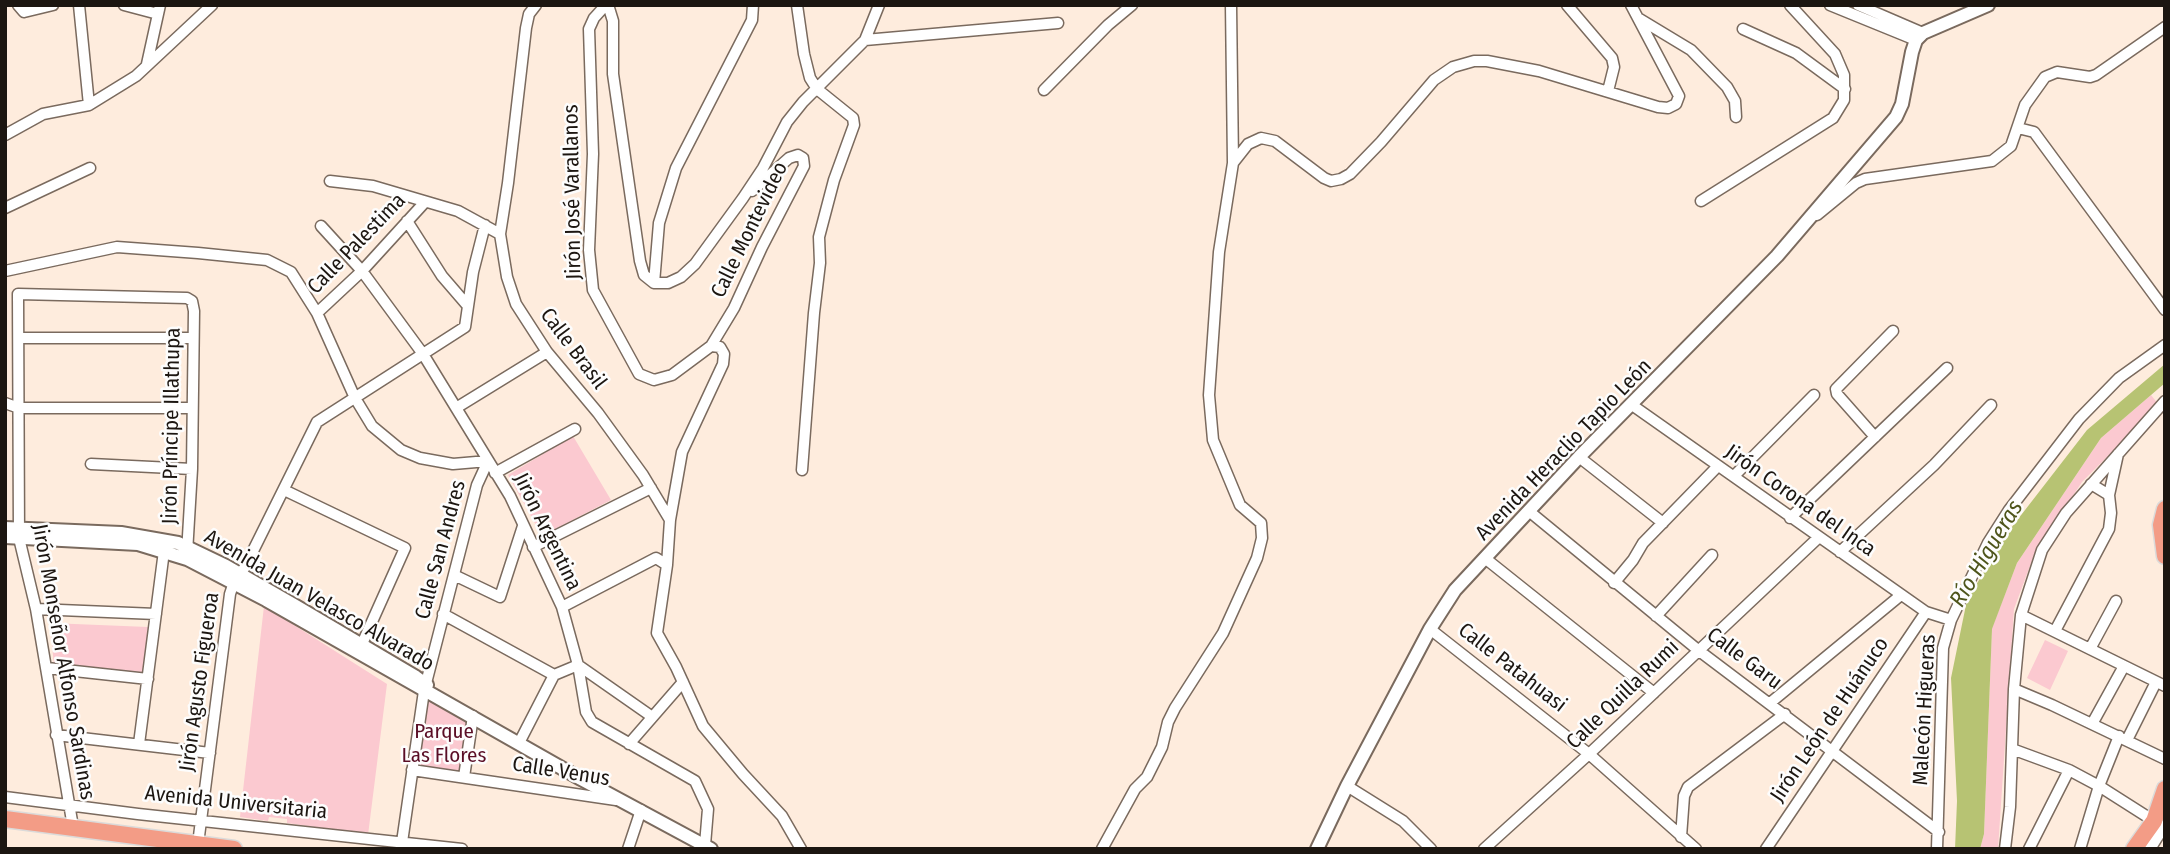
<!DOCTYPE html>
<html>
<head>
<meta charset="utf-8">
<style>
	body { margin:0 }
	#map { position:relative; width:2170px; height:854px; overflow:hidden; background:#feecdd; font-family:"Fira Sans Condensed",sans-serif }
	canvas { display:block }
	.frame { position:absolute; inset:0; border:7px solid #1c1611; pointer-events:none }
</style>
</head>
<body>
<div id="map">
<canvas width="2170" height="854"></canvas>
<div class="frame"></div>
</div>
<script>
const context = document.querySelector('canvas').getContext('2d');
context.lineJoin = 'round';
function fillPath(path, color) {
  context.fillStyle = color;
  context.fill(path, 'evenodd');
}
function poly(rows) {
  const path = new Path2D();
  for (const r of rows) {
    path.moveTo(r[0], r[1]);
    for (let i = 2; i < r.length; i += 2) path.lineTo(r[i], r[i + 1]);
  }
  return path;
}
function trace(path, color, width, dash) {
  context.strokeStyle = color;
  context.lineWidth = width;
  context.lineCap = dash ? 'butt' : 'round';
  context.setLineDash(dash || []);
  context.stroke(path);
}
function label(font, color, halo, rows, align = 'center') {
  context.font = font + ' "Fira Sans Condensed",sans-serif';
  context.lineWidth = 5;
  context.setLineDash([]);
  context.textBaseline = 'middle';
  context.strokeStyle = halo;
  context.fillStyle = color;
  for (const [text, x, y, turn = 0] of rows) {
    context.save();
    context.translate(x, y);
    context.rotate((+turn || 0) * Math.PI / 180);
    context.textAlign = isNaN(turn) ? turn : align;
    if (halo) context.strokeText(text, 0, 0);
    context.fillText(text, 0, 0);
    context.restore();
  }
}
fillPath(poly([
	[2151,395,2159,405,2082,482,2034,555,2014,609,1998,849,1980,849,1984,834,1992,628,2017,563,2101,438],
	[573,436,611,500,542,536,508,475],
	[264,606,387,684,368,835,287,823,287,819,269,817,268,821,240,817],
	[50,623,148,627,145,674,54,666],
	[2045,640,2068,651,2050,690,2027,678],
	[428,691,470,719,463,773,417,769]
]), '#fbc9d0');
fillPath(poly([
	[2165,364,2165,383,2101,438,2017,563,1992,629,1984,834,1980,849,1955,849,1957,801,1951,678,1967,600,2008,532,2087,430]
]), '#b7c373');
const minor = poly([
	[18,5,24,12,53,5],
	[79,5,89,105],
	[124,5,158,14],
	[797,5,804,54,810,78,817,89,853,118,854,125,834,180,819,237,820,263,814,313,802,470],
	[1231,5,1233,163],
	[1567,5,1612,58,1614,67,1608,91],
	[1830,5,1916,40],
	[1858,5,1923,33],
	[1638,18,1691,50,1727,87,1735,101,1736,117],
	[1743,29,1796,53,1845,89],
	[865,40,1058,23],
	[147,64,160,5],
	[1044,90,1108,25,1132,5],
	[2018,128,2034,132,2165,310],
	[5,135,43,114,89,105,136,76,212,5],
	[330,181,373,186,458,211,500,234,507,277,516,304,547,352,598,413,643,475,670,520],
	[1701,201,1833,118,1844,100,1844,75,1835,54,1790,5],
	[5,208,90,168],
	[1817,215,1856,183,1865,179,1992,161,2011,146,2025,105,2045,77,2057,72,2090,77,2096,75,2165,27],
	[407,221,442,276,467,305],
	[321,226,362,271,423,354,510,496,562,607,578,665,586,712,592,722,695,781,708,809,705,845],
	[500,234,508,183,526,28,529,14,536,5],
	[5,271,117,247,198,253,267,260,291,272,317,313,355,398,372,426,401,450,420,458,453,464,488,461,477,485,424,691,401,849],
	[654,283,659,223,676,168,752,20,753,5],
	[317,313,362,271,425,202],
	[19,338,193,338],
	[711,346,734,308,762,247,804,166,803,158,798,155,789,158,752,191],
	[5,403,19,408,192,408],
	[1632,405,1926,612,1951,620],
	[456,408,547,352],
	[1875,437,1837,394,1836,389,1893,331],
	[1579,457,1663,523],
	[91,464,192,469],
	[495,473,575,429],
	[1734,476,1814,395],
	[2091,484,2109,495],
	[284,490,405,548,362,644],
	[1530,512,1698,650,1939,832],
	[1790,518,1947,368],
	[533,547,651,488],
	[1840,552,1934,465,1991,405],
	[1486,559,1654,693],
	[454,575,500,597,523,526],
	[1614,583,1633,560,1643,543,1718,466],
	[562,607,656,558,667,565],
	[36,609,156,614],
	[443,614,554,675],
	[2021,615,2165,686],
	[1656,616,1712,555],
	[1430,629,1589,754,1696,849],
	[2055,631,2109,529,2111,513,2109,495,2118,454],
	[2090,649,2116,601],
	[47,668,148,679],
	[2014,689,2052,705,2165,759],
	[1770,703,1901,595],
	[2092,724,2124,666],
	[56,735,210,753],
	[2127,740,2156,682],
	[519,743,554,675,578,665,651,716],
	[139,744,164,551],
	[629,744,683,682],
	[2012,749,2069,770,2099,786,2154,821],
	[412,770,616,800],
	[464,777,473,716],
	[1347,786,1403,821,1431,849],
	[5,797,138,814,462,849],
	[73,827,36,609,19,538,18,294,187,298,192,301,194,311,192,469,187,553],
	[1681,837,1684,796,1688,787,1785,714],
	[198,844,230,594,234,582,245,567,317,422,465,327,473,272,485,225],
	[628,849,641,810],
	[801,849,782,816,743,774,703,726,676,667,657,633,667,565,670,520,682,452,723,364,724,354,720,347,711,346,672,375,654,380,639,374,593,290,589,250,593,154,589,29,594,18,604,7,609,8,613,21,613,74,640,261,644,275,654,283,668,283,681,277,695,264,743,198,763,168,787,122,803,102,865,40,879,5],
	[1102,849,1135,789,1147,777,1162,747,1168,722,1175,708,1223,633,1257,558,1262,538,1261,523,1240,505,1213,440,1209,395,1219,252,1233,163,1248,144,1261,138,1275,141,1324,178,1331,181,1341,179,1350,174,1381,142,1434,80,1453,67,1474,61,1487,61,1539,71,1658,107,1668,108,1676,104,1679,96,1631,5],
	[1484,849,1589,754,1818,538],
	[1766,849,1926,612],
	[1937,849,1943,648,1951,620,1988,543,2009,510,2079,419,2119,378,2165,345],
	[2005,849,2010,807,2014,689,2021,615,2042,550,2066,513,2165,401],
	[2029,849,2069,770],
	[2080,849,2099,786,2119,736],
	[2150,849,2165,825]
]);
const tertiary = poly([
	[5,528,121,533,178,543,226,566,294,605,416,677,427,685],
	[5,537,138,544,187,559,266,600,581,779,711,849],
	[1317,849,1347,786,1430,629,1455,590,1579,457,1777,256,1896,117,1902,104,1912,52,1916,40,1923,33,1988,5]
]);
const trunk = poly([
	[2165,509,2161,525,2165,556],
	[5,819,234,849],
	[2134,849,2154,821,2165,789]
]);
trace(minor, '#7a6a5e', 13);
trace(tertiary, '#7a6a5e', 16);
trace(trunk, '#dbdad9', 19);
trace(minor, '#fff', 10);
trace(tertiary, '#fff', 12);
trace(trunk, '#f39c86', 16);
label('21px', '#1c1611', '#fdfdfd', [
	["Jirón José Varallanos",573,192,-91],
	["Calle Montevideo",750,230,-64],
	["Calle Palestima",357,244,-46],
	["Calle Brasil",573,349,53],
	["Jirón Príncipe Illathupa",172,426,-89],
	["Avenida Heraclio Tapio León",1564,450,-46],
	["Jirón Corona del Inca",1800,501,35],
	["Jirón Argentina",547,532,64],
	["Calle San Andres",441,550,-75],
	["Avenida Juan Velasco Alvarado",319,601,30],
	["Calle Garu",1744,659,37],
	["Jirón Monseñor Alfonso Sardinas",63,662,80],
	["Calle Patahuasi",1512,668,38],
	["Jirón Agusto Figueroa",200,682,-82],
	["Calle Quilla Rumi",1623,695,-44],
	["Malecón Higueras",1925,710,-87],
	["Jirón León de Huánuco",1830,720,-56],
	["Calle Venus",561,772,9],
	["Avenida Universitaria",236,803,6]
]);
label('21px', '#5a0e26', '#fdfdfd', [
	["Parque",444,732],
	["Las Flores",444,756]
]);
label('italic 23px', '#4e551b', '#fdfdfd', [
	["Río Higueras",1987,554,-59]
]);
</script>
</body>
</html>
